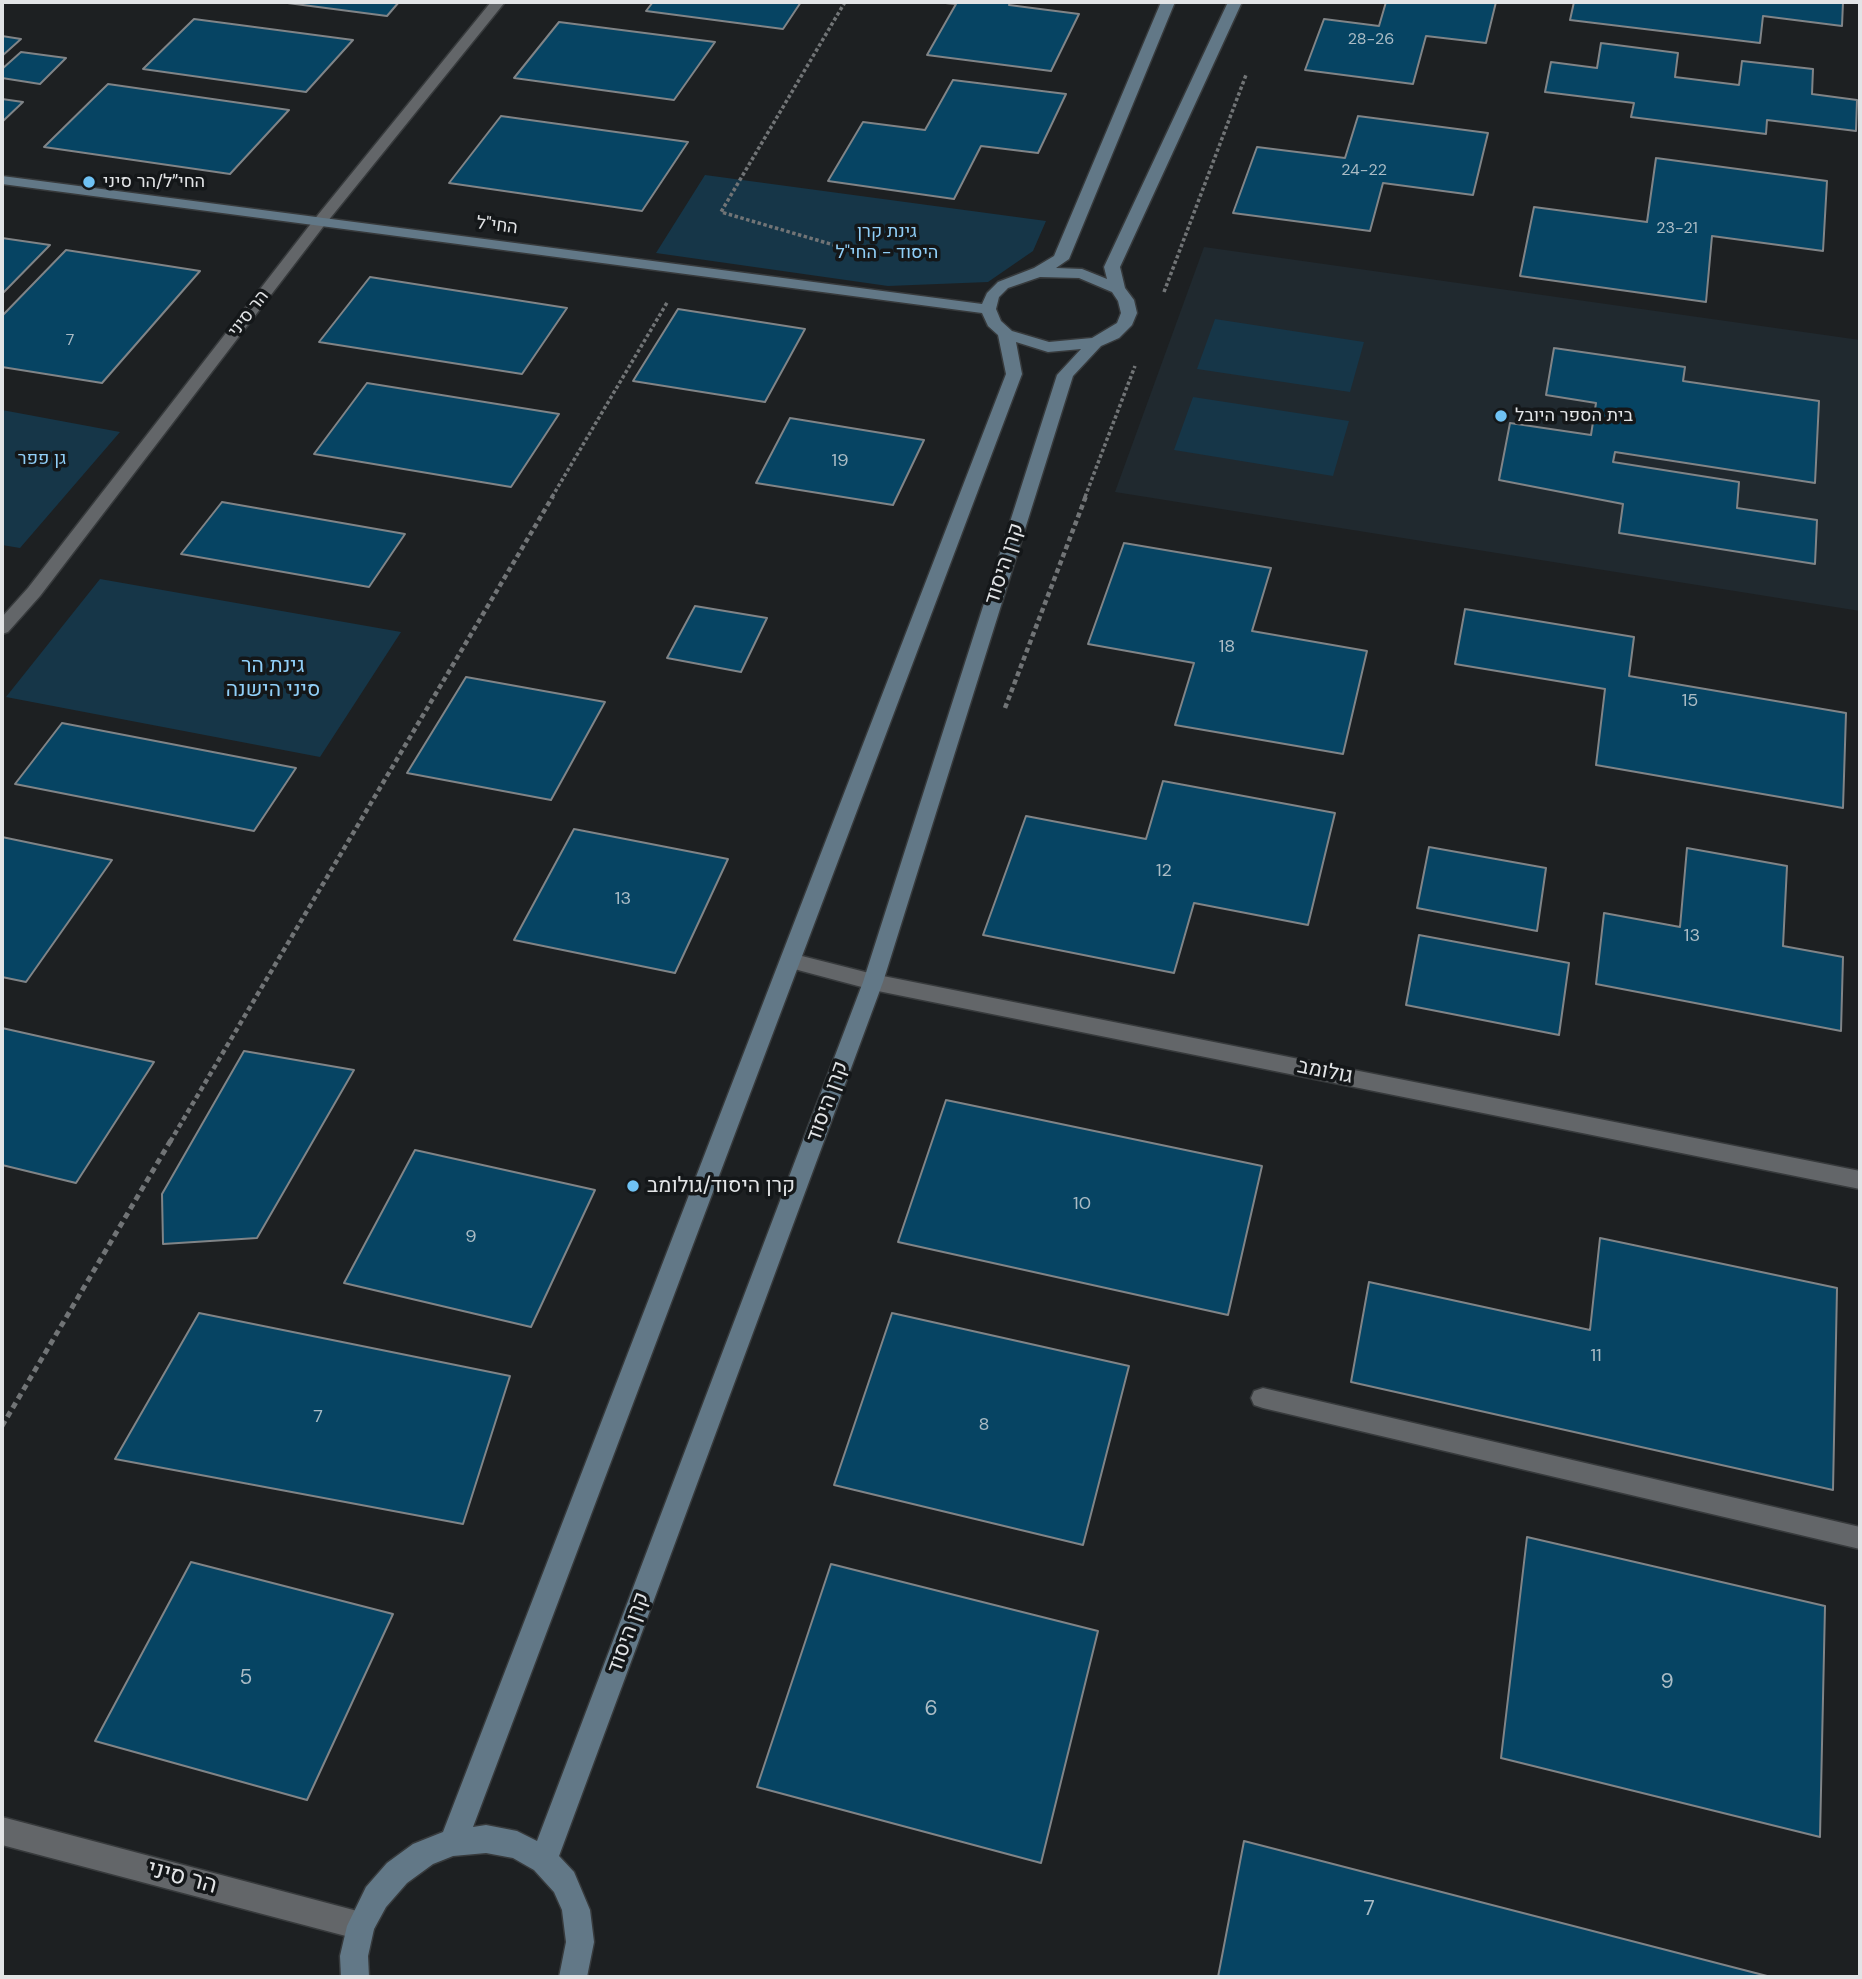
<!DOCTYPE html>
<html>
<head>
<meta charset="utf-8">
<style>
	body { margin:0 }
	#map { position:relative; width:1862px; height:1979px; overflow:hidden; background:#1d2022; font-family:"DM Sans",sans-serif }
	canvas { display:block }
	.frame { position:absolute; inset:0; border:4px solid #e2e4e6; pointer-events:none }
</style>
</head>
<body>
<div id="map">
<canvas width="1862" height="1979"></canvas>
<div class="frame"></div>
</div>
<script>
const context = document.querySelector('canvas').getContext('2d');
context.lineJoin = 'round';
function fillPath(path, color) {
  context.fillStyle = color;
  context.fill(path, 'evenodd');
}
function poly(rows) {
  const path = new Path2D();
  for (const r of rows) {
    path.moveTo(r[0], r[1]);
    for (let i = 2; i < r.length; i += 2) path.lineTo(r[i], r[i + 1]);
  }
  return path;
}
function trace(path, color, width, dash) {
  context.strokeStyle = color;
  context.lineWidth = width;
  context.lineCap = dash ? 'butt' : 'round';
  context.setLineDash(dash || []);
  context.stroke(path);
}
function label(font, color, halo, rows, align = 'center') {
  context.font = font + ' "DM Sans",Heebo,sans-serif';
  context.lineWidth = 7;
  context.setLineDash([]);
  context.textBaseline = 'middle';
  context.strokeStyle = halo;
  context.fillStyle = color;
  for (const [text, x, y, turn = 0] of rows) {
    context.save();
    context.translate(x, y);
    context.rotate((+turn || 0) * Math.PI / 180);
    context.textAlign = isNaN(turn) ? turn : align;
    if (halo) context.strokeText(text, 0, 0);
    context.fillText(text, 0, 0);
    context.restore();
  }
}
fillPath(poly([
	[1204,247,1860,340,1860,611,1115,492]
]), '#20292f');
fillPath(poly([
	[705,175,1046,221,1033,251,988,282,888,286,656,253],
	[1215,319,1364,342,1350,392,1197,369],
	[1193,397,1349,421,1333,476,1174,450],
	[2,410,120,432,20,548,2,545],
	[100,579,401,632,320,757,6,697]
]), '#163648');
const building = poly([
	[280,2,399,2,387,16,280,2],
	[653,2,801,2,783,29,646,11,653,2],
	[935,2,1010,2,1009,5,1079,14,1051,71,927,55,956,4,935,2],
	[1386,2,1496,2,1486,43,1426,36,1413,84,1305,70,1324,19,1379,26,1386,2],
	[1574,2,1843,2,1842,26,1763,16,1760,43,1570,20,1574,2],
	[194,19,353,40,306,92,143,69,194,19],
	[559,22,715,42,674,100,514,78,559,22],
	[2,36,21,39,2,56,2,36],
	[1601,43,1678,53,1675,77,1739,85,1742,61,1813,69,1812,94,1857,100,1856,131,1767,120,1766,134,1631,117,1634,103,1545,92,1551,62,1597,68,1601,43],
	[21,52,66,58,40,84,2,78,2,69,21,52],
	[953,80,1066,94,1038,153,981,146,954,199,828,181,863,122,925,130,953,80],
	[108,84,289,110,230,174,44,147,108,84],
	[2,99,23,102,2,122,2,99],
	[501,116,688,142,642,211,449,183,501,116],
	[1358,116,1488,133,1473,195,1383,183,1370,231,1233,213,1257,147,1345,158,1358,116],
	[1656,158,1827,181,1823,251,1712,236,1706,302,1520,276,1534,207,1647,222,1656,158],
	[2,238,50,245,2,294,2,238],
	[66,250,200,271,102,383,2,367,2,316,66,250],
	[370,277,567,308,522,374,319,342,370,277],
	[678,309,805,329,765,402,633,381,678,309],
	[1554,348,1685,367,1683,381,1819,401,1815,483,1615,452,1613,462,1739,482,1737,508,1817,520,1815,564,1619,533,1623,504,1499,480,1510,423,1591,435,1596,403,1546,395,1554,348],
	[367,383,559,414,511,487,314,454,367,383],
	[790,418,924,440,893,505,756,483,790,418],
	[222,502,405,534,369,587,181,554,222,502],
	[1124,543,1271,568,1252,631,1367,651,1343,754,1175,725,1194,663,1088,644,1124,543],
	[695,606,767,618,741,672,667,658,695,606],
	[1465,609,1634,637,1629,676,1846,713,1843,808,1596,765,1605,689,1455,664,1465,609],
	[466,677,605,702,551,800,407,773,466,677],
	[62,723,296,768,254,831,15,784,62,723],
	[1163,781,1335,813,1308,925,1194,903,1174,973,983,935,1026,816,1146,839,1163,781],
	[574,829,728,859,675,973,514,940,574,829],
	[2,837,112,860,26,982,2,977,2,837],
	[1429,847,1546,868,1537,931,1417,908,1429,847],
	[1687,848,1787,866,1783,946,1843,957,1841,1031,1596,984,1604,913,1680,927,1687,848],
	[1419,935,1569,963,1559,1035,1406,1005,1419,935],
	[2,1028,154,1062,76,1183,2,1165,2,1028],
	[244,1051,354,1070,257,1238,163,1244,162,1194,244,1051],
	[946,1100,1262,1166,1228,1315,898,1242,946,1100],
	[415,1150,595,1190,531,1327,344,1283,415,1150],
	[1600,1238,1837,1288,1833,1490,1351,1382,1369,1282,1590,1330,1600,1238],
	[199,1313,510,1376,463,1524,115,1459,199,1313],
	[892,1313,1129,1366,1083,1545,834,1485,892,1313],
	[1527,1537,1825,1606,1820,1837,1501,1758,1527,1537],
	[191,1562,393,1614,307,1800,95,1741,191,1562],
	[831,1564,1098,1631,1041,1863,757,1787,831,1564],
	[1244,1841,1771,1977,1218,1977,1244,1841]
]);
fillPath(building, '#064463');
trace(building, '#808487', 2);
const lane = poly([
	[1263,1388,1860,1527,1860,1549,1263,1408,1254,1405,1251,1398,1254,1391,1263,1388]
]);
const street = poly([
	[491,2,505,2,323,227,40,596,8,632,2,634,2,617,28,588,313,221,491,2],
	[790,953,873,974,1860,1171,1860,1189,873,990,783,966,780,961,783,956,790,953],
	[2,1817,361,1912,371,1916,375,1926,371,1936,361,1940,2,1845,2,1817]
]);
const secondary = poly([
	[1161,2,1175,2,1069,259,1056,268,1082,269,1107,279,1104,267,1228,2,1242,2,1120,267,1125,288,1134,300,1137,313,1132,325,1119,338,1101,346,1073,376,883,982,559,1856,574,1872,590,1910,594,1942,587,1977,559,1977,566,1942,562,1910,554,1892,534,1870,513,1858,486,1853,453,1856,433,1864,407,1883,386,1907,374,1929,368,1956,369,1977,341,1977,340,1956,347,1926,366,1887,387,1863,413,1844,443,1832,1006,374,998,335,988,326,982,313,2,184,2,176,982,304,987,293,998,282,1034,268,1054,256,1161,2],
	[1040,277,1079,278,1112,292,1118,301,1121,313,1117,323,1092,338,1049,342,1012,331,1001,321,996,309,999,297,1008,288,1040,277],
	[1016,342,1048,352,1081,349,1057,375,863,982,537,1841,517,1831,486,1825,473,1827,1022,374,1016,342]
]);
trace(lane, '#373a3c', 3);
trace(street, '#373a3c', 3);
trace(secondary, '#373a3c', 3);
trace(poly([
	[845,2,721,212,868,255],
	[1164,292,1246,75],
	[552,497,668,301],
	[1085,497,1135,366]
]), '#717476', 3.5, [3.5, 2.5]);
trace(poly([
	[1005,708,1086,496],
	[170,1142,553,496]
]), '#717476', 4.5, [5, 3.5]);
trace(poly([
	[2,1426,171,1140]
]), '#717476', 5, [6, 4.5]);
fillPath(lane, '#636669');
fillPath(street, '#636669');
fillPath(secondary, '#627887');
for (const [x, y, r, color] of [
	[89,182,7,"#6fc2f4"],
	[1501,416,7,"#6fc2f4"],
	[633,1186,7,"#6fc2f4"]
]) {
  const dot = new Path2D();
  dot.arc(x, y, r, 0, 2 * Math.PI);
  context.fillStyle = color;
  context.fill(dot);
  trace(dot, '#141719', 2.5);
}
label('16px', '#abbcc5', null, [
	["28-26",1371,40],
	["24-22",1364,171],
	["23-21",1677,229],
	["7",70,341]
]);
label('18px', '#e2e4e6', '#141719', [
	["החי״ל/הר סיני",103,182],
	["בית הספר היובל",1515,416]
], 'left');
label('18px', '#e2e4e6', '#141719', [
	["החי\"ל",497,226,7],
	["הר סיני",249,314,-52]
]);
label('18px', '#90cff8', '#141719', [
	["גינת קרן",887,232],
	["היסוד - החי\"ל",887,253],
	["גן פפר",42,459]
]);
label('18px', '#abbcc5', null, [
	["19",840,461],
	["18",1227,647],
	["15",1690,701],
	["12",1164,871],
	["13",623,899],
	["13",1692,936],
	["10",1082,1204],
	["9",471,1237],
	["11",1596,1356],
	["7",318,1417],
	["8",984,1425]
]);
label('21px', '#e2e4e6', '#141719', [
	["קרן היסוד",1005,564,-72],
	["גולומב",1325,1072,11],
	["קרן היסוד",828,1102,-70],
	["קרן היסוד",629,1633,-70]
]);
label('21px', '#90cff8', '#141719', [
	["גינת הר",273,666],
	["סיני הישנה",273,690]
]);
label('21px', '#e2e4e6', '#141719', [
	["קרן היסוד/גולומב",647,1186]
], 'left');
label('21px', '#abbcc5', null, [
	["5",246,1678],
	["9",1667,1682],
	["6",931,1709],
	["7",1369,1909]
]);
label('24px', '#e2e4e6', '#141719', [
	["הר סיני",182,1878,15]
]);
</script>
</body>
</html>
